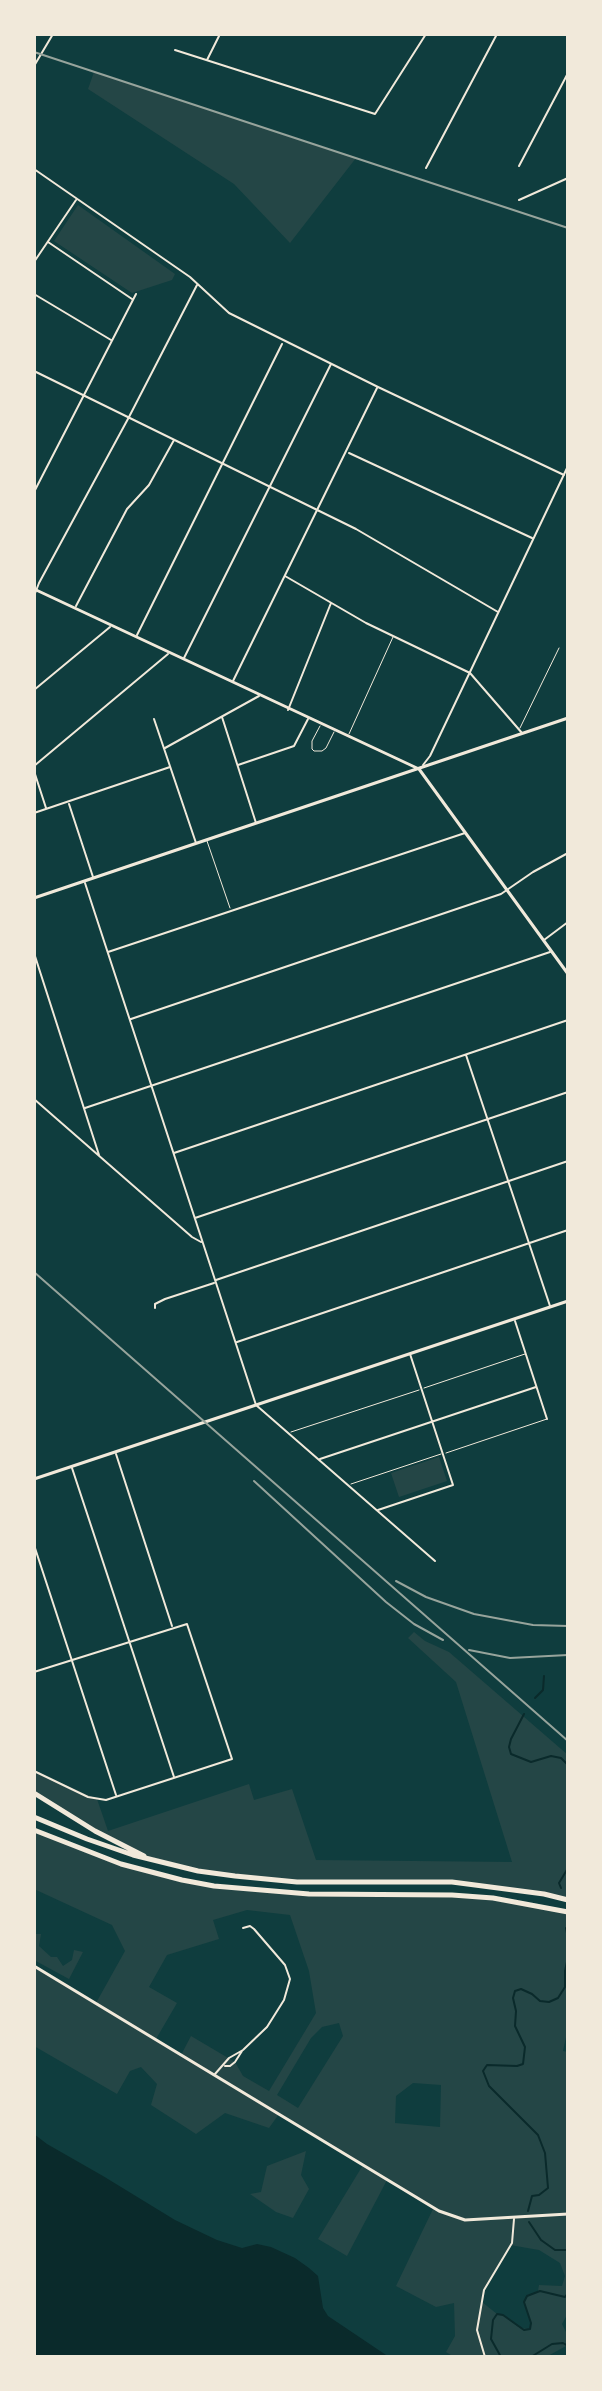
<!DOCTYPE html>
<html>
<head>
<meta charset="utf-8">
<style>
	body { margin:0 }
	#map { position:relative; width:602px; height:2391px; overflow:hidden; background:#0f3d3e; font-family:Cabin,sans-serif }
	canvas { display:block }
	.frame { position:absolute; inset:0; border:36px solid #f1e9da; pointer-events:none }
</style>
</head>
<body>
<div id="map">
<canvas width="602" height="2391"></canvas>
<div class="frame"></div>
</div>
<script>
const context = document.querySelector('canvas').getContext('2d');
context.lineJoin = 'round';
function fillPath(path, color) {
  context.fillStyle = color;
  context.fill(path, 'evenodd');
}
function poly(rows) {
  const path = new Path2D();
  for (const r of rows) {
    path.moveTo(r[0], r[1]);
    for (let i = 2; i < r.length; i += 2) path.lineTo(r[i], r[i + 1]);
  }
  return path;
}
function trace(path, color, width, dash) {
  context.strokeStyle = color;
  context.lineWidth = width;
  context.lineCap = dash ? 'butt' : 'round';
  context.setLineDash(dash || []);
  context.stroke(path);
}
fillPath(poly([
	[94,72,356,158,290,243,234,184,88,89],
	[78,205,175,274,172,280,132,293,54,241],
	[439,1457,447,1481,399,1497,391,1473],
	[414,1632,425,1641,449,1652,568,1755,568,1900,481,1885,297,1882,235,1876,156,1861,95,1831,34,1793,34,1771,97,1799,108,1831,249,1784,254,1800,292,1789,316,1860,512,1862,456,1682,408,1638],
	[34,1830,83,1851,182,1880,274,1892,420,1893,493,1898,568,1912,568,2028,563,2051,568,2052,568,2313,562,2324,568,2336,568,2345,546,2357,454,2357,446,2352,455,2336,454,2303,436,2307,396,2286,433,2209,387,2180,347,2256,318,2239,363,2165,279,2114,269,2128,225,2113,196,2134,151,2105,157,2084,141,2067,130,2071,117,2094,34,2046,34,1966,96,2003,125,1951,112,1925,34,1889],
	[247,1910,290,1915,309,1971,316,2013,269,2091,243,2076,235,2062,191,2036,181,2055,156,2039,177,2003,149,1987,167,1955,219,1939,213,1920],
	[339,2023,343,2036,298,2108,277,2095,311,2038,322,2027],
	[413,2083,441,2085,440,2127,395,2123,396,2096],
	[510,2245,539,2250,560,2263,565,2276,562,2286,539,2285,538,2291,527,2296,524,2302,531,2323,530,2329,520,2328,503,2315,497,2314,482,2302,484,2290],
	[34,1934,41,1934,39,1946,51,1957,57,1957,63,1966,72,1960,74,1950,83,1952,69,1979,34,1960],
	[306,2151,301,2175,309,2189,293,2218,276,2212,250,2194,261,2192,267,2166]
]), '#244646');
fillPath(poly([
	[34,2134,47,2144,103,2176,175,2220,217,2240,242,2248,257,2244,271,2247,295,2258,309,2268,318,2276,323,2308,328,2316,389,2357,34,2357]
]), '#0a2a2b');
trace(poly([
	[535,1698,543,1690,544,1676],
	[524,1714,511,1739,509,1747,511,1754,531,1762,551,1756,561,1758,567,1764,568,1769],
	[568,1809,568,1811],
	[561,1888,559,1883,568,1868],
	[566,1928,568,1938],
	[528,2211,532,2196,539,2195,548,2188,545,2153,538,2135,489,2086,483,2071,487,2065,517,2066,523,2064,525,2047,515,2026,516,2011,513,1998,515,1991,521,1989,532,1994,540,2001,549,2002,558,1998,565,1987,565,1971,568,1957],
	[529,2222,541,2240,555,2250,568,2250],
	[501,2357,491,2339,493,2320,497,2314,503,2315,524,2330,530,2329,531,2323,524,2302,527,2296,540,2291,565,2297,568,2293],
	[531,2357,552,2344,563,2343,568,2346]
]), '#0a2a2b', 2);
trace(poly([
	[320,726,312,741,312,749,314,751,322,751,326,748,334,732],
	[520,728,559,648],
	[349,734,393,637],
	[207,841,230,908],
	[424,1388,525,1354],
	[291,1432,419,1390],
	[446,1453,547,1419],
	[351,1484,441,1454]
]), '#f1e9da', 1);
trace(poly([
	[175,50,375,114,426,34],
	[207,60,220,34],
	[34,66,53,34],
	[519,166,568,73],
	[426,168,497,34],
	[34,169,190,277,229,313,378,387,564,475],
	[519,200,568,178],
	[48,242,132,299],
	[34,262,76,200],
	[34,294,111,340],
	[34,371,356,529,498,612],
	[349,453,532,538],
	[34,492,136,294],
	[285,576,366,623,470,673,522,733],
	[34,596,39,583,129,417,197,285],
	[76,606,127,509,149,485,174,440],
	[137,635,282,344],
	[184,658,331,364],
	[233,681,377,388],
	[34,690,110,627],
	[288,710,331,603],
	[222,717,256,823],
	[154,719,196,843],
	[165,748,259,696],
	[238,765,294,746,308,719],
	[423,765,430,756,568,466],
	[34,766,168,654],
	[34,771,46,808],
	[69,804,93,877],
	[34,813,170,767],
	[85,883,256,1405,435,1561],
	[544,940,568,922],
	[108,952,465,833],
	[34,953,99,1155],
	[131,1019,501,894,533,872,568,853],
	[466,1055,550,1306],
	[34,1099,192,1237,201,1242],
	[85,1108,550,952],
	[174,1153,568,1020],
	[195,1218,568,1092],
	[216,1280,568,1161],
	[155,1308,155,1304,165,1299,214,1283],
	[515,1321,547,1419],
	[237,1342,568,1230],
	[116,1454,172,1626],
	[320,1459,536,1387],
	[72,1468,174,1777],
	[378,1510,453,1485,410,1354],
	[34,1545,116,1795],
	[34,1672,187,1624,232,1759,106,1800,88,1797,34,1771],
	[34,1743,34,1747],
	[225,2066,230,2066,235,2062,242,2051],
	[215,2074,229,2058,243,2050,267,2027,284,2000,290,1979,285,1965,254,1929,250,1926,243,1928],
	[485,2357,477,2330,484,2290,512,2243,514,2219]
]), '#f1e9da', 2);
trace(poly([
	[34,589,419,769,568,974],
	[34,898,568,718],
	[34,1479,568,1301],
	[34,1966,439,2211,465,2220,568,2214]
]), '#f1e9da', 3);
trace(poly([
	[34,1793,95,1831,144,1856],
	[34,1817,87,1839,133,1855,198,1871,235,1876,297,1882,452,1882,544,1894,568,1900],
	[34,1830,121,1864,182,1880,214,1886,309,1894,452,1895,493,1898,568,1912]
]), '#f1e9da', 5);
trace(poly([
	[34,52,568,228],
	[34,1272,568,1741],
	[254,1481,386,1602,414,1624,443,1640],
	[396,1581,426,1597,474,1614,533,1625,568,1626],
	[469,1650,510,1658,568,1655]
]), '#97a49c', 2);
</script>
</body>
</html>
